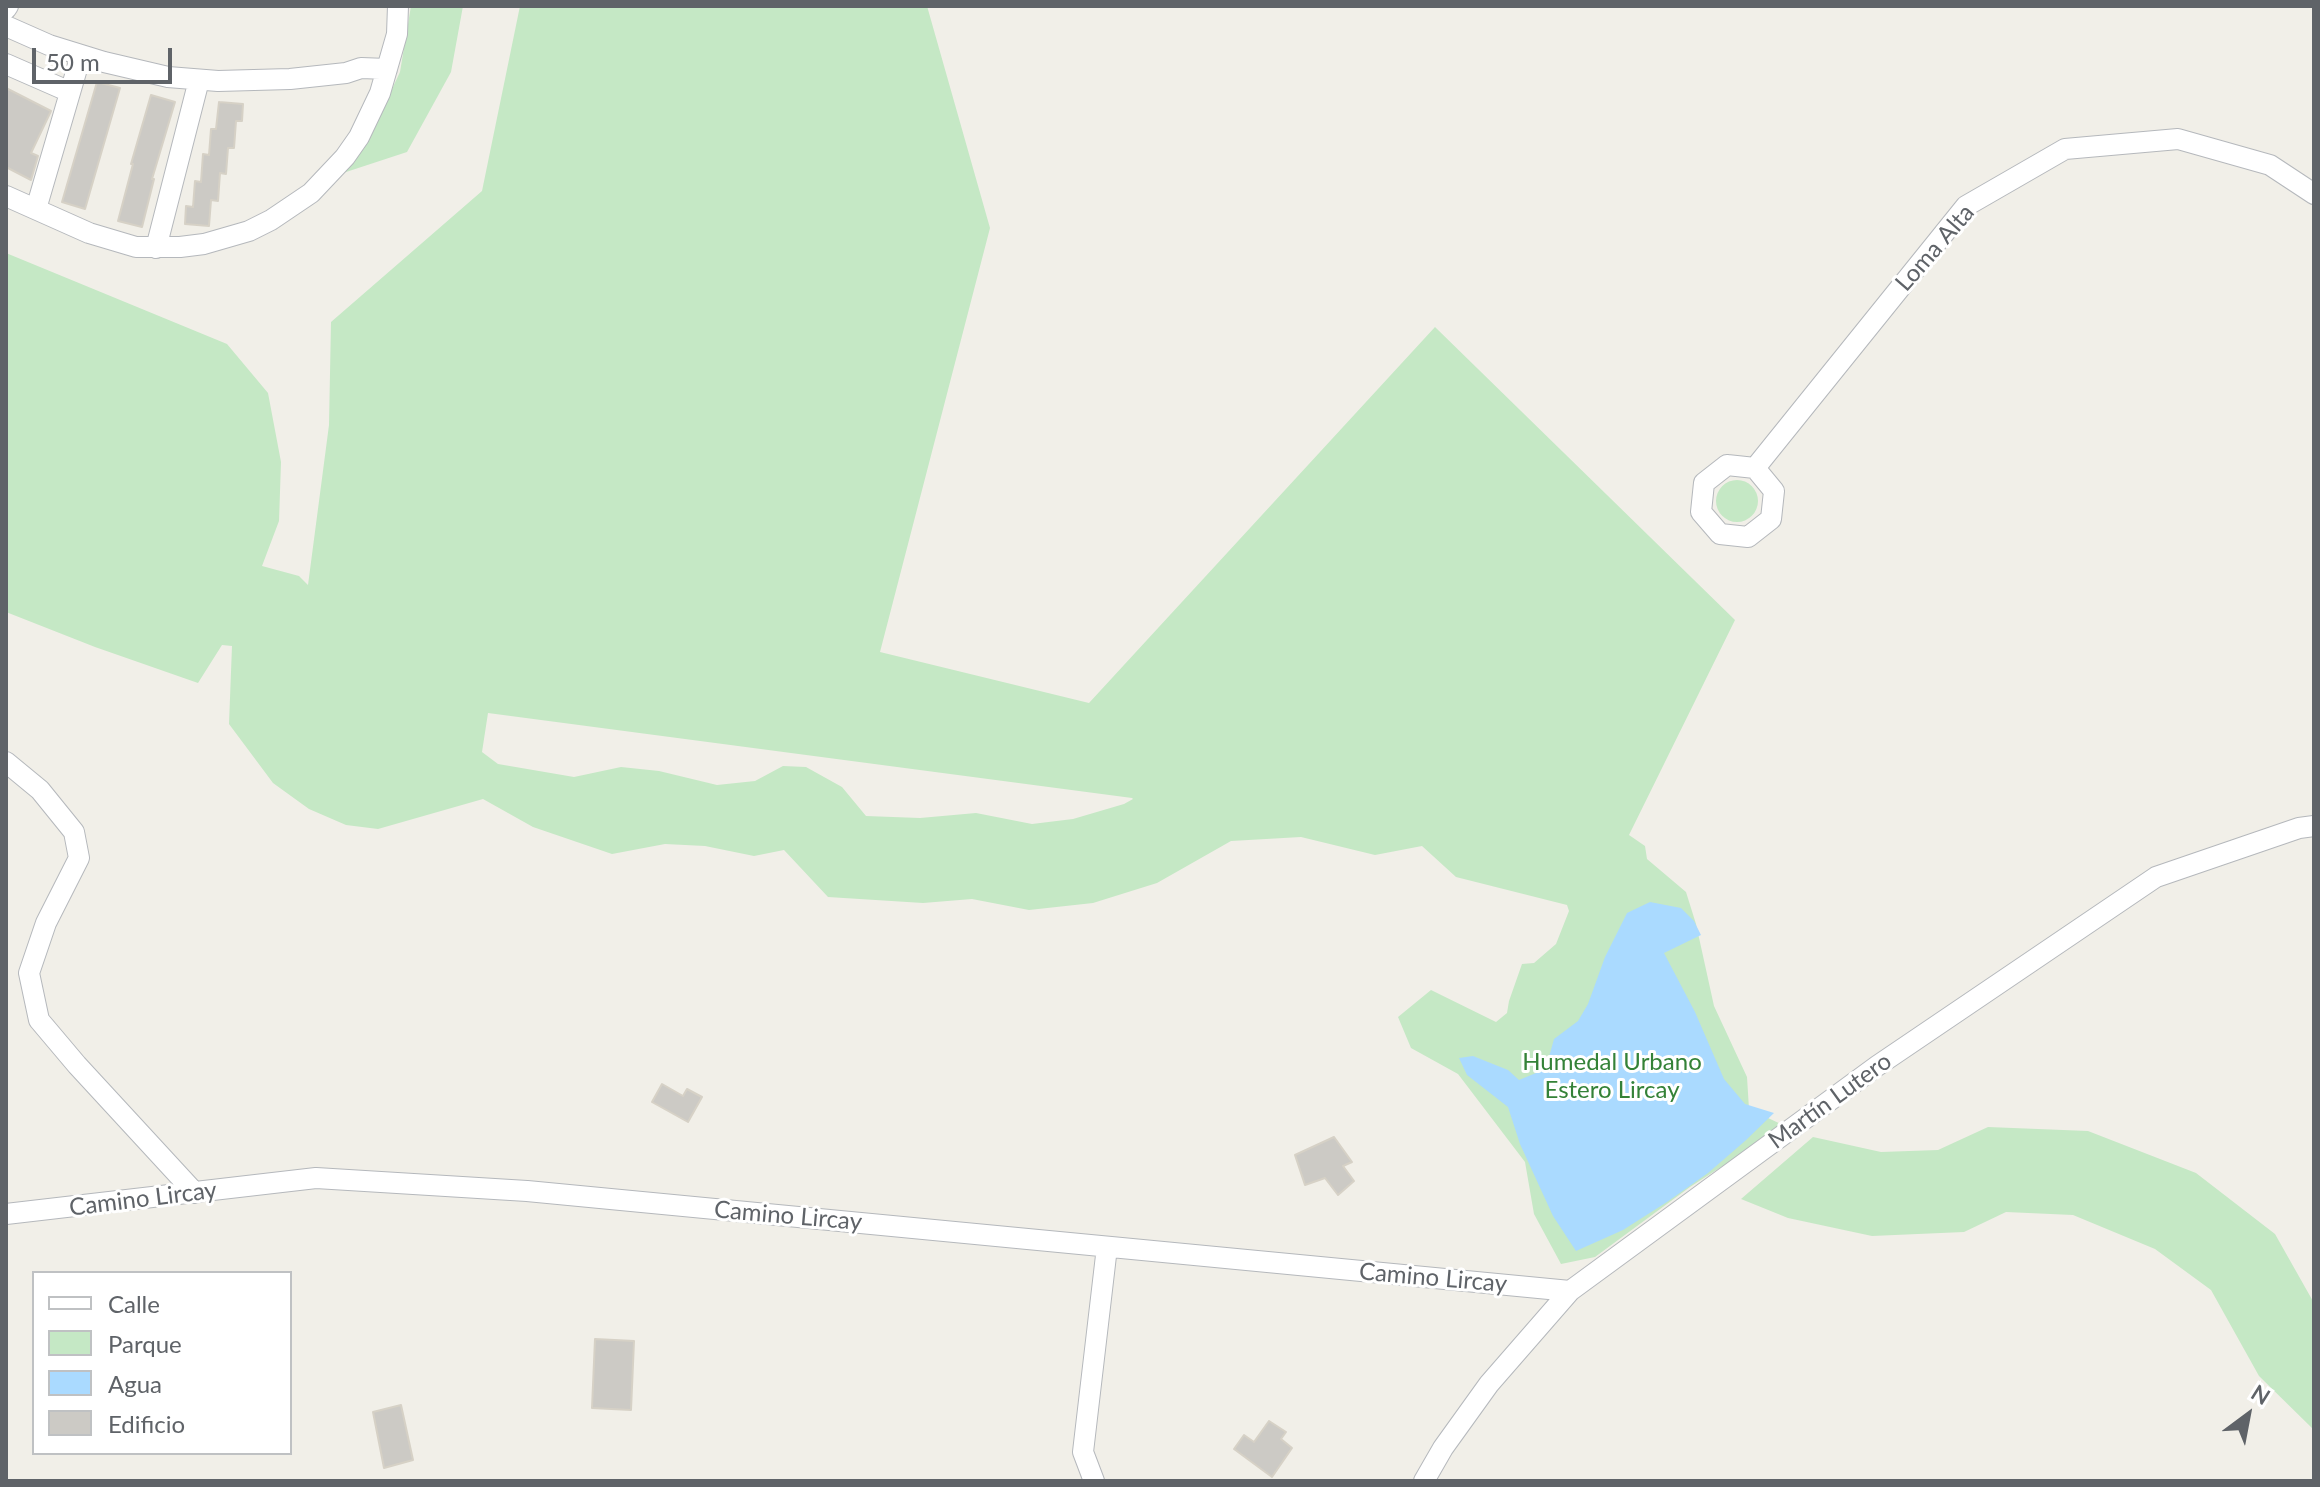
<!DOCTYPE html>
<html>
<head>
<meta charset="utf-8">
<style>
	body { margin:0 }
	#map { position:relative; width:2320px; height:1487px; overflow:hidden; background:#f1efe8; font-family:Lato,sans-serif }
	canvas { display:block }
	.frame { position:absolute; inset:0; border:8px solid #5f6368; pointer-events:none }
	.legend { position:absolute; left:32px; top:1271px; width:260px; height:184px; box-sizing:border-box; background:#fff; border:2px solid #bfc1c3; margin:0; padding:10px 14px; list-style:none; font-size:24px; color:#5f6368 }
	.legend li { display:flex; align-items:center; gap:16px; height:40px }
	.legend b { width:40px; border:2px solid #bfc1c3 }
	.north { position:absolute; left:2208px; top:1375px; width:80px; height:80px; -webkit-text-stroke:6px #fff; paint-order:stroke; rotate:32deg; font-size:22px; font-weight:700; line-height:32px; text-align:center; color:#5f6368 }
	.north::after { content:''; display:block; margin:auto; width:28px; height:36px; background:#5f6368; clip-path:polygon(50% 0,100% 100%,50% 72%,0 100%) }
	.scale { position:absolute; left:32px; top:48px; width:140px; height:36px; box-sizing:border-box; border:4px solid #5f6368; border-top:0; padding-left:10px; font-size:24px; line-height:28px; white-space:nowrap; color:#5f6368; -webkit-text-stroke:6px #fff; paint-order:stroke }
</style>
</head>
<body>
<div id="map">
<canvas width="2320" height="1487"></canvas>
<div class="frame"></div>
<ul class="legend">
<li><b style="height:10px;background:#fff"></b>Calle</li>
<li><b style="height:22px;background:#c5e8c5"></b>Parque</li>
<li><b style="height:22px;background:#aadaff"></b>Agua</li>
<li><b style="height:22px;background:#cccac5"></b>Edificio</li>
</ul>
<div class="north">N</div>
<div class="scale">50 m</div>
</div>
<script>
const context = document.querySelector('canvas').getContext('2d');
context.lineJoin = 'round';
function fillPath(path, color) {
  context.fillStyle = color;
  context.fill(path, 'evenodd');
}
function poly(rows) {
  const path = new Path2D();
  for (const r of rows) {
    if (r.length === 3) {
      path.moveTo(r[0] + r[2], r[1]);
      path.arc(r[0], r[1], r[2], 0, 2 * Math.PI);
      continue;
    }
    path.moveTo(r[0], r[1]);
    for (let i = 2; i < r.length; i += 2) path.lineTo(r[i], r[i + 1]);
  }
  return path;
}
function trace(path, color, width, dash) {
  context.strokeStyle = color;
  context.lineWidth = width;
  context.lineCap = dash ? 'butt' : 'round';
  context.setLineDash(dash || []);
  context.stroke(path);
}
function label(font, color, halo, rows, align = 'center') {
  context.font = font + ' Lato,sans-serif';
  context.lineWidth = 6;
  context.setLineDash([]);
  context.textBaseline = 'middle';
  context.strokeStyle = halo;
  context.fillStyle = color;
  for (const [text, x, y, turn = 0] of rows) {
    context.save();
    context.translate(x, y);
    context.rotate((+turn || 0) * Math.PI / 180);
    context.textAlign = isNaN(turn) ? turn : align;
    if (halo) context.strokeText(text, 0, 0);
    context.fillText(text, 0, 0);
    context.restore();
  }
}
fillPath(poly([
	[411,6,463,6,451,72,407,152,340,174,377,121,400,72],
	[520,6,927,6,990,228,880,652,1089,703,1435,327,1735,620,1629,835,1645,846,1647,859,1686,892,1696,924,1714,1006,1747,1077,1749,1109,1785,1126,1690,1187,1595,1257,1561,1264,1534,1214,1525,1162,1458,1074,1411,1048,1398,1017,1431,990,1496,1022,1507,1013,1509,1001,1522,964,1534,963,1556,944,1569,911,1567,905,1456,877,1422,846,1375,855,1301,837,1231,841,1157,883,1093,903,1029,910,972,899,923,903,828,897,784,850,754,856,705,846,665,844,612,854,533,827,483,799,378,829,346,825,309,809,273,783,229,724,232,646,222,645,198,683,95,647,6,612,6,253,227,344,268,393,281,462,279,521,262,566,299,576,308,585,329,425,331,322,482,191],
	[488,713,1132,798,1133,799,1124,804,1073,819,1032,824,976,813,920,818,866,816,842,787,806,767,783,766,755,781,717,785,659,771,621,767,574,777,498,764,482,752],
	[1737,501,21],
	[1988,1127,2088,1131,2196,1173,2275,1234,2314,1303,2314,1430,2259,1376,2211,1290,2155,1249,2073,1215,2006,1212,1964,1232,1872,1236,1788,1218,1741,1199,1813,1137,1881,1152,1938,1150]
]), '#c5e8c5');
fillPath(poly([
	[1650,902,1681,908,1694,921,1701,935,1664,953,1695,1012,1724,1079,1745,1104,1774,1113,1745,1141,1708,1173,1667,1202,1623,1230,1576,1251,1553,1216,1520,1144,1508,1107,1467,1075,1459,1058,1473,1056,1508,1070,1519,1080,1536,1073,1549,1057,1554,1039,1578,1021,1588,1004,1605,957,1627,913]
]), '#aadaff');
const building = poly([
	[97,82,120,88,85,209,62,202,97,82],
	[6,88,51,111,31,153,38,156,31,180,6,167,6,88],
	[151,95,175,102,152,179,154,179,142,227,118,221,133,164,131,164,151,95],
	[219,102,243,104,242,121,236,121,234,148,228,148,226,174,220,173,218,201,211,200,209,226,185,224,186,206,193,207,195,181,201,182,203,154,209,155,211,129,216,129,219,102],
	[662,1084,683,1096,687,1089,702,1097,688,1122,652,1102,662,1084],
	[1334,1137,1352,1162,1343,1166,1354,1181,1338,1195,1325,1178,1305,1185,1295,1155,1334,1137],
	[595,1339,634,1341,631,1410,592,1408,595,1339],
	[401,1405,413,1460,384,1468,373,1412,401,1405],
	[1269,1421,1286,1432,1281,1439,1292,1448,1272,1477,1234,1449,1244,1435,1254,1442,1269,1421]
]);
fillPath(building, '#cccac5');
trace(building, '#d6d1c6', 2);
const minor = poly([
	[6,9,8,6],
	[6,26,49,45,104,62,168,77,218,81,290,79,346,73,361,68,387,69],
	[6,64,70,92],
	[6,196,89,233,136,247,180,247,204,244,249,231,271,220,311,193,345,157,359,137,380,93,397,34,398,6],
	[36,209,81,55],
	[156,248,199,80],
	[1727,465,1755,468,1774,491,1771,519,1748,537,1720,534,1701,512,1704,483,1727,465],
	[1755,468,1966,206,2065,149,2178,139,2270,165,2314,194],
	[6,762,40,790,74,832,79,858,46,923,29,973,39,1020,77,1065,195,1193],
	[6,1214,316,1178,527,1191,1570,1291],
	[1094,1481,1083,1452,1107,1247],
	[1424,1481,1443,1448,1489,1384,1570,1291,1877,1066,2156,877,2299,828,2314,826]
]);
trace(minor, '#b5b8bc', 22);
trace(minor, '#fff', 20);
label('24px', '#5f6368', '#fff', [
	["Loma Alta",1935,248,-49],
	["Martín Lutero",1830,1101,-36],
	["Camino Lircay",143,1199,-7],
	["Camino Lircay",788,1216,5],
	["Camino Lircay",1433,1278,5]
]);
label('24px', '#348238', '#fff', [
	["Humedal Urbano",1612,1062],
	["Estero Lircay",1612,1090]
]);
</script>
</body>
</html>
